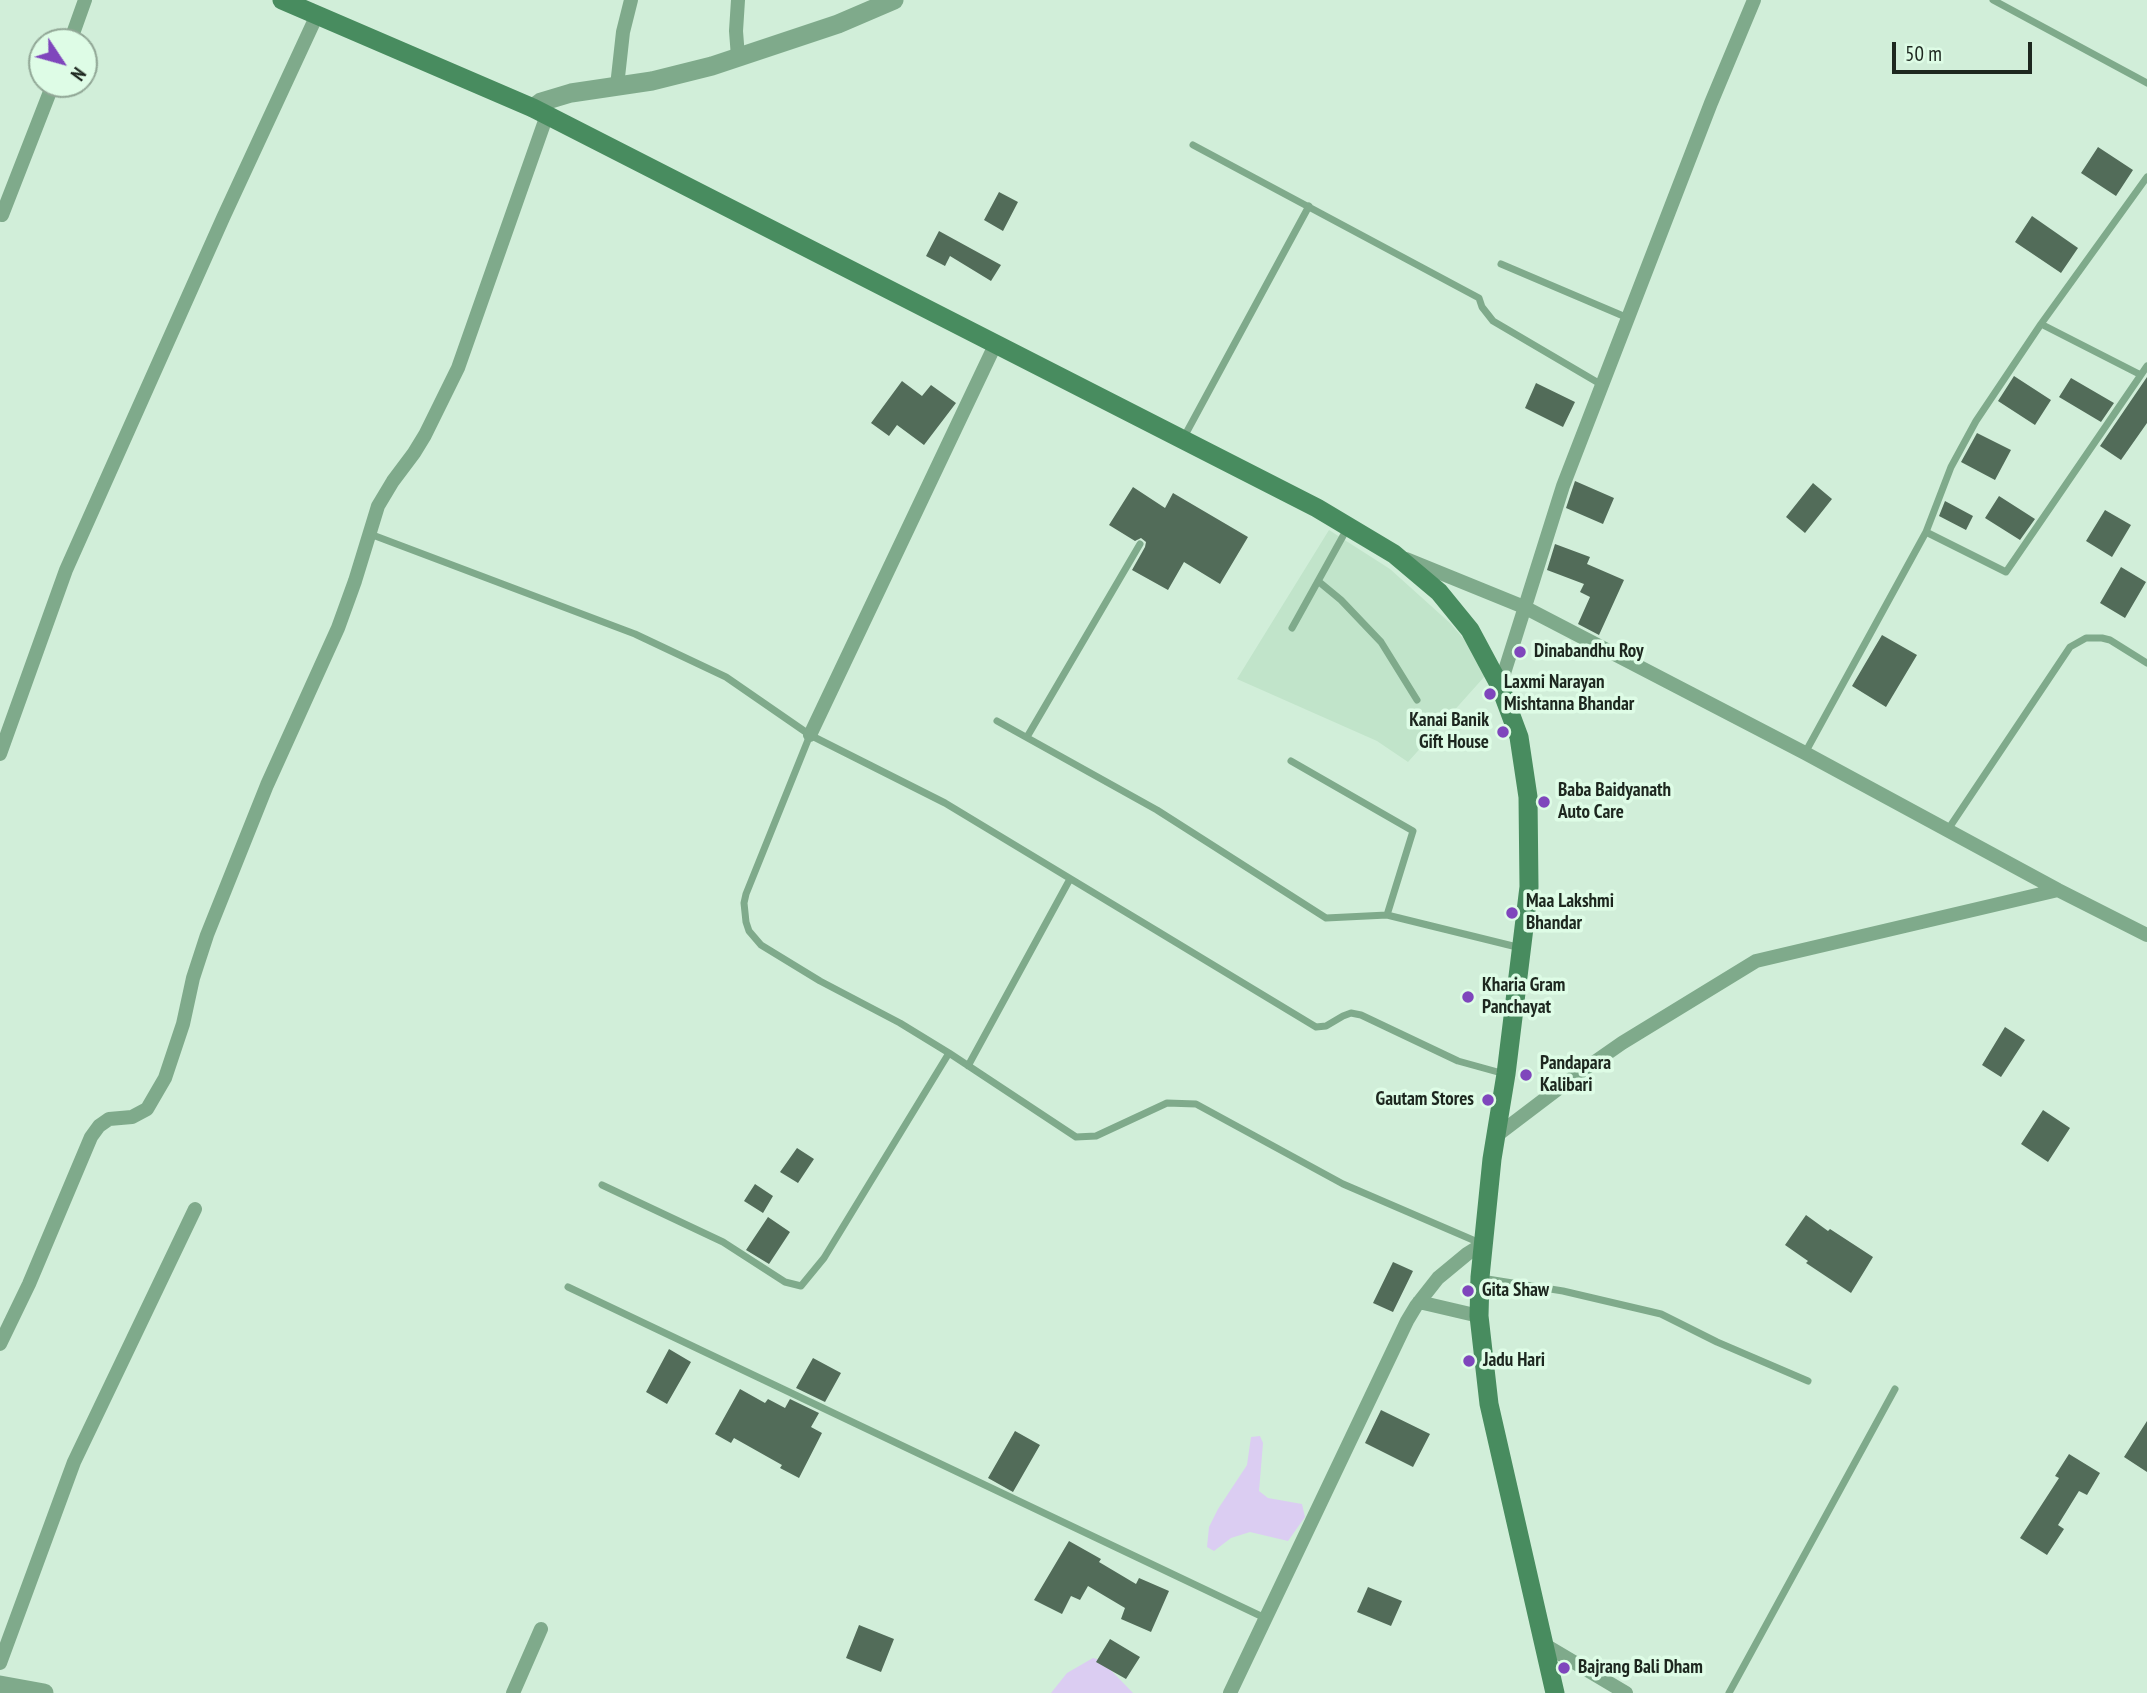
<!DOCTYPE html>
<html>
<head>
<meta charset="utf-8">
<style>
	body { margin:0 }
	#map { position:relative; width:2147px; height:1693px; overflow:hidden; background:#d1eed9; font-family:"PT Sans Narrow",sans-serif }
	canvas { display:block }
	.north { position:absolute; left:28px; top:28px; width:70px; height:70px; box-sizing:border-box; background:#defce6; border:2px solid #91a796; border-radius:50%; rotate:126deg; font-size:19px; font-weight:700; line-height:28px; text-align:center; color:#1d271f }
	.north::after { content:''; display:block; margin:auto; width:24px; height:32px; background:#7f46bc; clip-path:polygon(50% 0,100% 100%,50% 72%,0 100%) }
	.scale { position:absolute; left:1892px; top:42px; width:140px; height:32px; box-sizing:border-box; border:4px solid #1d271f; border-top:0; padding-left:9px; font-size:21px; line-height:24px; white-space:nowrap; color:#1d271f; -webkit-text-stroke:5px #defce6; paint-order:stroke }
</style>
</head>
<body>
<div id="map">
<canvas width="2147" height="1693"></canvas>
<div class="north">N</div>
<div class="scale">50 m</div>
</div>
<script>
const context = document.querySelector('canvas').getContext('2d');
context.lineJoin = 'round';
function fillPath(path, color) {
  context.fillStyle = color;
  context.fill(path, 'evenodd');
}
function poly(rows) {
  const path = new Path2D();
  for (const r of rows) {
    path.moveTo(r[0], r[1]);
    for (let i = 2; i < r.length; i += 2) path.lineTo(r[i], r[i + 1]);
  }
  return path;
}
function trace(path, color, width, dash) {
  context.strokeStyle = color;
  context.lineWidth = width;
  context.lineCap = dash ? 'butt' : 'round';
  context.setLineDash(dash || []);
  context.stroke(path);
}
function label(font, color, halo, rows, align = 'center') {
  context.font = font + ' "PT Sans Narrow",sans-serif';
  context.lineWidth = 7;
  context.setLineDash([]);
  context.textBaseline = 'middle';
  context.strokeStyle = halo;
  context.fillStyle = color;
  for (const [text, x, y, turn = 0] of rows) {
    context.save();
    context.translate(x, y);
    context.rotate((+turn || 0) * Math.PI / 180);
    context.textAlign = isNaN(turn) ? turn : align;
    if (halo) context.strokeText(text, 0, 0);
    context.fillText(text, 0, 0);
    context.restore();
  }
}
fillPath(poly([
	[1329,530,1390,569,1450,623,1468,644,1485,676,1408,762,1377,741,1237,679]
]), '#c1e4ca');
fillPath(poly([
	[1260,1436,1263,1443,1259,1491,1268,1498,1302,1504,1305,1517,1288,1541,1250,1532,1231,1538,1214,1551,1207,1547,1209,1527,1218,1509,1247,1465,1251,1437],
	[1093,1658,1101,1660,1133,1693,1051,1693,1067,1673]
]), '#dbcdf2');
fillPath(poly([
	[2098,147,2133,170,2116,196,2081,173],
	[999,192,1018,202,1003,231,984,220],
	[2032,216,2078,248,2061,273,2015,242],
	[939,231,1001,265,991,281,950,256,945,266,926,256],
	[2014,376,2051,400,2035,425,1998,401],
	[2147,377,2147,423,2121,460,2100,446],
	[2071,378,2114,403,2101,422,2059,397],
	[902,381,922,396,931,385,956,403,924,445,897,425,889,436,871,423],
	[1536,383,1575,402,1563,427,1525,408],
	[1977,433,2011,450,1995,480,1961,462],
	[1575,481,1614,498,1603,524,1566,508],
	[1813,483,1832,499,1805,533,1786,517],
	[1133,487,1165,508,1173,493,1248,537,1220,584,1184,562,1168,590,1132,570,1145,547,1146,542,1141,538,1135,541,1109,525],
	[1999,496,2035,519,2020,540,1985,518],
	[1945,501,1973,516,1966,530,1939,516],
	[2105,510,2131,525,2112,557,2086,541],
	[1555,544,1590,557,1587,564,1624,580,1599,635,1578,624,1590,597,1580,592,1584,584,1547,570],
	[2121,567,2146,582,2125,618,2100,603],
	[1882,635,1917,655,1886,707,1852,686],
	[2005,1027,2025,1040,2001,1077,1982,1065],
	[2043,1110,2070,1128,2048,1162,2021,1144],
	[797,1148,814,1159,798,1183,780,1172],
	[755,1184,773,1196,763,1213,744,1201],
	[1806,1215,1828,1231,1830,1229,1873,1257,1851,1293,1806,1263,1808,1261,1785,1245],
	[768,1217,790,1232,769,1264,746,1250],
	[1393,1262,1413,1271,1393,1312,1373,1303],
	[669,1349,691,1362,667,1404,646,1392],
	[813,1358,841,1373,825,1402,796,1388],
	[740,1389,765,1403,768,1399,785,1408,790,1399,819,1413,811,1427,822,1433,799,1478,780,1468,782,1465,734,1438,731,1443,715,1434],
	[1381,1410,1430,1434,1413,1467,1365,1443],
	[2147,1421,2147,1472,2124,1457],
	[1015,1431,1040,1445,1013,1492,988,1478],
	[2069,1454,2100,1473,2087,1495,2079,1491,2058,1525,2064,1529,2047,1555,2020,1538,2059,1478,2055,1476],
	[1069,1541,1101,1559,1099,1562,1136,1584,1139,1578,1169,1591,1151,1632,1121,1619,1125,1608,1088,1586,1080,1600,1071,1596,1062,1614,1034,1600],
	[1368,1587,1402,1601,1391,1626,1357,1612],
	[859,1625,894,1639,881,1672,846,1658],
	[1110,1639,1140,1657,1126,1679,1096,1662]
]), '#526c59');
trace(poly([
	[1993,0,2147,83],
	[1193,145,1479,298,1482,307,1493,321,1602,385],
	[1501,264,1628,318],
	[2041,324,2141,375],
	[1184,437,1309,206],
	[1926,532,2006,572,2147,366],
	[370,534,635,634,726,677,810,735,945,803,1316,1027,1326,1026,1343,1016,1351,1013,1361,1015,1458,1061,1505,1074],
	[1318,581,1341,600,1381,642,1417,700],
	[1292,628,1348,527],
	[997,721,1157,810,1326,918,1387,915,1521,948],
	[810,735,746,894,744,903,746,922,749,931,761,945,820,981,900,1023,949,1053,1076,1137,1096,1136,1167,1103,1196,1104,1343,1184,1480,1243],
	[1027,737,1140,544],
	[1805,753,1926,532,1951,467,1976,421,2041,324,2147,177],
	[1291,761,1413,831,1387,915],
	[1947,831,2070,647,2086,638,2102,638,2110,640,2147,663],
	[968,1066,1070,879],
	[602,1185,723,1242,785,1282,801,1286,824,1258,949,1053],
	[1481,1278,1563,1291,1661,1314,1717,1342,1808,1381],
	[568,1287,1265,1618],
	[1729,1693,1895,1389]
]), '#7faa8b', 7);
trace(poly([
	[70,42,85,0],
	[738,57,736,31,738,0],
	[617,86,623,32,631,0],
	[2,215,53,84],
	[1406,559,1524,607,1805,753,2058,890,2147,935],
	[1500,686,1563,486,1711,103,1754,0],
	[810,735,996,343],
	[0,754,66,570,223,218,317,15],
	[1496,1136,1579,1073,1622,1043,1756,961,2058,890],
	[1419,1302,1479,1316],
	[0,1344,29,1284,91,1137,99,1126,109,1119,132,1117,147,1109,165,1078,183,1024,193,978,207,935,267,785,338,628,355,581,378,506,393,481,414,453,425,435,458,368,547,115],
	[1545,1645,1626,1693],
	[0,1663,74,1462,195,1209],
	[513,1693,541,1629],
	[1230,1693,1407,1321,1416,1306,1438,1278,1467,1254,1483,1244]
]), '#7faa8b', 14);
trace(poly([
	[533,108,541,102,571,93,652,81,712,66,838,24,894,0],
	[0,1685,44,1693]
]), '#7faa8b', 19);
trace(poly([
	[282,0,533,108,1317,508,1394,554,1439,592,1470,630,1500,686,1519,737,1528,797,1529,887,1506,1074,1492,1159,1480,1277,1479,1316,1489,1404,1555,1693]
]), '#488c5f', 19);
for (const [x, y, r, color] of [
	[1520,652,7,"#7f46bc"],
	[1490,694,7,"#7f46bc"],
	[1503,732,7,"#7f46bc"],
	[1544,802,7,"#7f46bc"],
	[1512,913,7,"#7f46bc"],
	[1468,997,7,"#7f46bc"],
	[1526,1075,7,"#7f46bc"],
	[1488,1100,7,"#7f46bc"],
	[1468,1291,7,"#7f46bc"],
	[1469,1361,7,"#7f46bc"],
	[1564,1668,7,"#7f46bc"]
]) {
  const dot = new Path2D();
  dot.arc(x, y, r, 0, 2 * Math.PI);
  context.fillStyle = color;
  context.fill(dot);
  trace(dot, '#defce6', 2.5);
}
label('bold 19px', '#1d271f', '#defce6', [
	["Dinabandhu Roy",1534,652],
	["Laxmi Narayan",1504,683],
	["Mishtanna Bhandar",1504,705],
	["Kanai Banik",1489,721,"right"],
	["Gift House",1489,743,"right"],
	["Baba Baidyanath",1558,791],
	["Auto Care",1558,813],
	["Maa Lakshmi",1526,902],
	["Bhandar",1526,924],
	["Kharia Gram",1482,986],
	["Panchayat",1482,1008],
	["Pandapara",1540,1064],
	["Kalibari",1540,1086],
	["Gautam Stores",1474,1100,"right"],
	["Gita Shaw",1482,1291],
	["Jadu Hari",1483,1361],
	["Bajrang Bali Dham",1578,1668]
], 'left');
</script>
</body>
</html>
